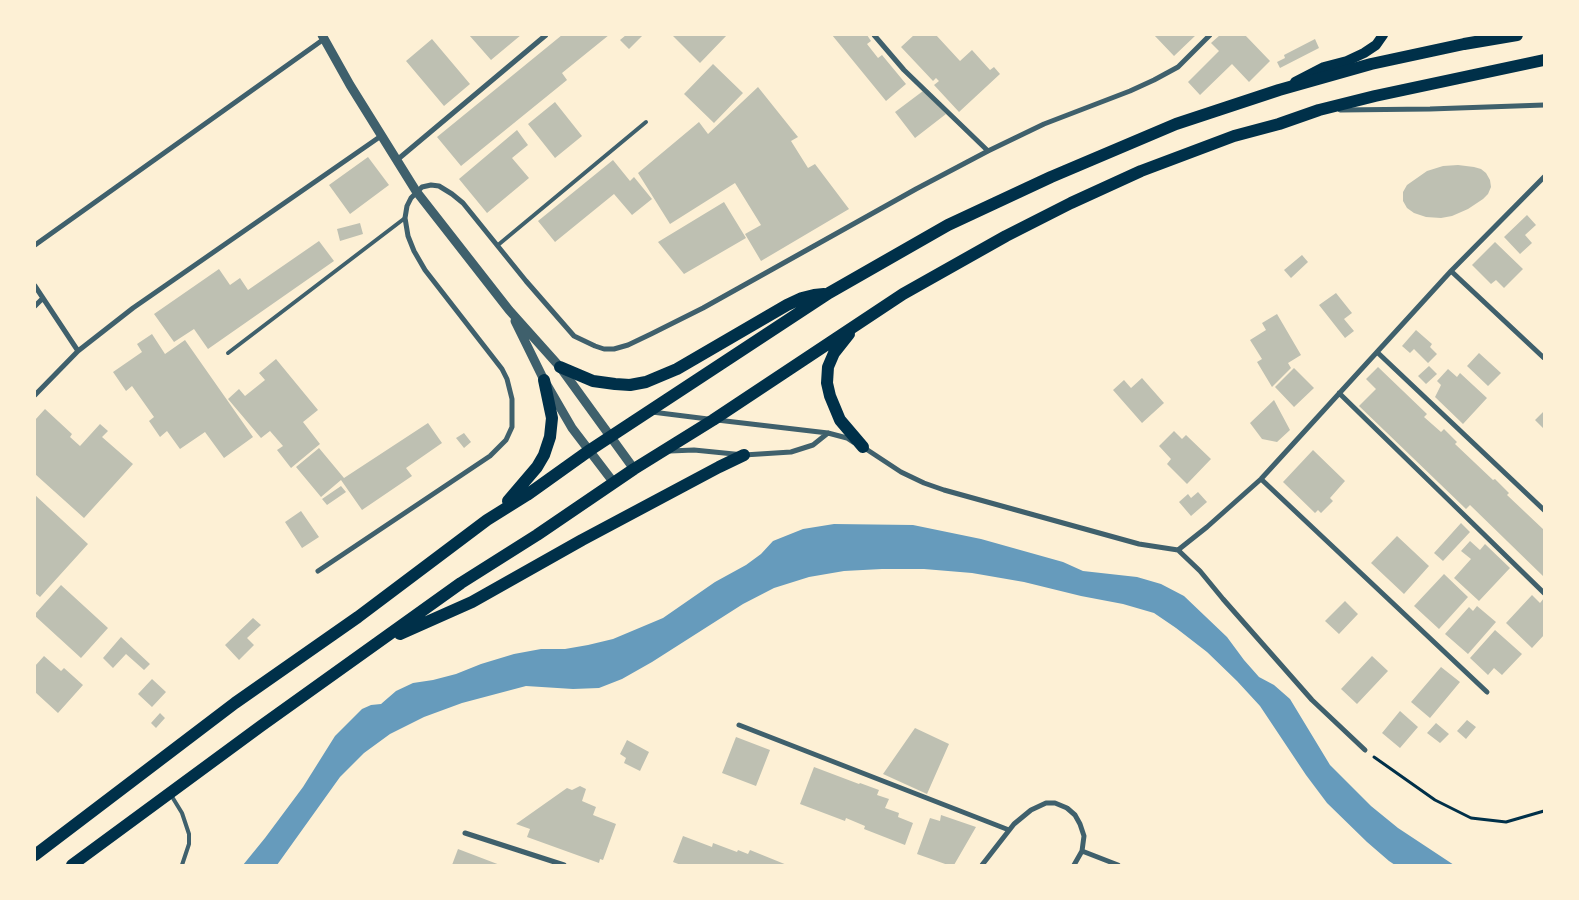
<!DOCTYPE html>
<html>
<head>
<meta charset="utf-8">
<style>
	body { margin:0 }
	#map { position:relative; width:1579px; height:900px; overflow:hidden; background:#fdf0d5; font-family:"Work Sans",sans-serif }
	canvas { display:block }
	.frame { position:absolute; inset:0; border:36px solid #fdf0d5; pointer-events:none }
</style>
</head>
<body>
<div id="map">
<canvas width="1579" height="900"></canvas>
<div class="frame"></div>
</div>
<script>
const context = document.querySelector('canvas').getContext('2d');
context.lineJoin = 'round';
function fillPath(path, color) {
  context.fillStyle = color;
  context.fill(path, 'evenodd');
}
function poly(rows) {
  const path = new Path2D();
  for (const r of rows) {
    path.moveTo(r[0], r[1]);
    for (let i = 2; i < r.length; i += 2) path.lineTo(r[i], r[i + 1]);
  }
  return path;
}
function trace(path, color, width, dash) {
  context.strokeStyle = color;
  context.lineWidth = width;
  context.lineCap = dash ? 'butt' : 'round';
  context.setLineDash(dash || []);
  context.stroke(path);
}
fillPath(poly([
	[834,524,913,525,981,539,1063,562,1083,571,1137,577,1161,584,1184,596,1227,637,1244,660,1259,677,1274,685,1290,699,1330,765,1371,806,1398,828,1454,865,1395,865,1389,861,1367,842,1327,803,1306,775,1260,706,1237,681,1207,652,1176,628,1154,613,1123,604,1081,596,1024,582,972,573,924,569,882,569,844,571,809,577,774,588,743,604,652,662,622,679,599,688,573,689,526,686,462,703,424,717,390,734,364,753,340,777,277,865,243,865,265,838,303,787,335,736,362,709,371,705,381,704,396,691,413,683,433,680,456,674,481,664,514,654,541,649,565,649,588,645,613,639,663,618,715,582,746,565,761,554,773,541,803,529]
]), '#669bbc');
fillPath(poly([
	[469,35,521,35,491,60],
	[562,35,609,35,562,73,567,80,461,166,437,137],
	[626,35,643,35,629,49,620,40],
	[672,35,727,35,700,63],
	[832,35,867,35,871,41,867,44,878,58,882,55,906,84,886,101],
	[914,35,936,35,960,61,972,50,990,70,994,67,1000,74,959,112,934,85,939,81,936,78,933,81,901,47],
	[1154,35,1196,35,1174,56],
	[1220,35,1245,35,1270,61,1249,82,1232,64,1200,95,1188,82,1219,51,1211,43],
	[432,39,470,84,444,106,406,61],
	[1315,39,1319,48,1280,68,1277,62,1285,58,1284,55],
	[713,64,743,93,714,123,684,94],
	[758,87,798,137,791,141,808,168,815,164,849,209,761,261,745,234,761,225,735,183,670,224,638,173,699,122,708,134],
	[923,91,946,114,915,138,895,112],
	[555,102,582,136,555,158,528,124],
	[517,130,528,145,512,158,529,178,487,213,459,179],
	[368,157,389,185,350,214,329,185],
	[613,160,630,181,634,177,652,199,632,215,614,194,555,242,538,221],
	[1458,165,1474,167,1481,169,1486,173,1490,180,1491,187,1488,194,1483,199,1468,209,1452,216,1441,218,1426,217,1414,213,1407,208,1403,201,1403,192,1407,185,1427,171,1443,166],
	[724,202,746,238,684,274,658,242],
	[1527,215,1536,225,1525,235,1532,243,1520,254,1504,237],
	[360,223,363,234,340,241,337,229],
	[319,241,334,261,208,349,194,329,174,342,154,314,219,269,230,285,240,278,248,290],
	[1495,242,1523,269,1504,288,1496,280,1491,284,1472,265],
	[1302,255,1308,262,1291,278,1284,270],
	[1336,293,1352,313,1344,319,1354,331,1345,338,1319,305],
	[1277,314,1301,355,1288,363,1291,368,1272,387,1257,362,1262,359,1250,340,1266,330,1262,323],
	[1416,330,1432,344,1430,347,1437,354,1428,363,1414,349,1410,353,1402,346],
	[152,334,165,354,185,340,253,437,224,458,205,432,180,449,167,431,160,437,149,421,154,417,132,386,126,391,113,372,142,352,137,344],
	[1479,353,1501,373,1488,386,1467,366],
	[276,359,318,410,303,422,320,444,291,468,277,450,283,446,270,431,261,438,228,399,239,389,245,396,265,380,259,373],
	[1429,366,1437,374,1426,384,1418,376],
	[1378,367,1427,414,1424,417,1441,432,1444,429,1457,442,1455,444,1493,480,1495,479,1509,493,1507,495,1544,530,1544,577,1470,505,1466,509,1359,406,1376,389,1366,379],
	[1294,368,1314,388,1294,407,1275,387],
	[1448,369,1457,377,1460,373,1487,398,1463,424,1435,397,1441,385,1437,381],
	[1142,378,1164,403,1142,423,1113,390,1124,380,1131,388],
	[1274,400,1290,430,1277,442,1262,439,1250,423],
	[45,409,72,434,70,437,80,446,100,424,108,431,102,437,133,464,84,518,35,474,35,420],
	[1544,411,1544,429,1535,420],
	[428,423,442,443,406,468,412,476,362,510,341,480,321,497,296,467,319,448,344,478],
	[1174,431,1182,439,1186,435,1211,459,1187,484,1167,464,1171,459,1159,446],
	[464,433,471,442,464,448,456,438],
	[1313,450,1345,481,1330,498,1333,501,1321,513,1318,510,1315,513,1283,482],
	[341,486,346,492,327,505,322,499],
	[1198,492,1207,502,1191,516,1179,502,1188,494,1191,498],
	[35,495,88,544,40,597,35,593],
	[301,511,319,537,302,548,285,522],
	[1461,523,1470,532,1443,561,1434,553],
	[1397,536,1429,566,1404,594,1371,563],
	[1470,541,1480,550,1485,544,1510,568,1479,601,1454,578,1471,559,1461,551],
	[1444,574,1468,597,1439,629,1414,606],
	[61,585,108,628,81,658,35,616,35,614],
	[1532,595,1540,603,1544,598,1544,635,1532,648,1506,623],
	[1345,601,1358,614,1339,634,1325,621],
	[1477,606,1496,622,1468,654,1445,634,1469,607,1473,611],
	[253,618,261,625,247,638,254,645,239,660,225,645],
	[1495,630,1522,654,1502,675,1494,668,1488,675,1470,658],
	[121,637,150,664,144,670,126,654,113,668,103,658],
	[44,656,61,671,64,668,83,685,58,713,35,692,35,666],
	[1372,656,1388,671,1357,704,1341,689],
	[1441,667,1460,682,1430,718,1411,702],
	[152,679,166,692,152,707,138,694],
	[1400,711,1418,727,1400,748,1382,733],
	[160,713,165,718,156,728,151,723],
	[1467,720,1476,727,1466,739,1457,731],
	[1436,723,1449,734,1440,743,1427,733],
	[915,728,949,744,927,794,883,774],
	[736,737,770,750,756,786,722,773],
	[627,740,649,752,640,771,624,763,626,758,620,754],
	[814,767,859,784,860,783,879,790,877,795,889,799,885,808,899,813,898,817,913,823,905,845,864,829,865,826,846,818,845,821,800,804],
	[580,786,586,789,582,801,596,807,593,815,616,824,603,860,600,859,599,863,527,837,530,829,516,824,567,788,572,790],
	[941,815,976,827,954,865,948,865,917,854,930,818,940,821],
	[683,836,712,847,713,843,737,852,738,850,748,854,750,850,787,865,681,865,673,862],
	[458,849,500,865,452,865]
]), '#bec0b2');
trace(poly([
	[1374,757,1435,800,1471,818,1506,822,1544,811]
]), '#003049', 3);
trace(poly([
	[498,245,646,122],
	[228,353,405,218],
	[171,795,182,813,189,834,189,844,182,865]
]), '#3f606c', 4);
trace(poly([
	[874,35,904,70,988,151],
	[1340,110,1430,109,1544,105],
	[397,160,546,35],
	[35,245,324,39],
	[1451,271,1544,358],
	[35,286,78,351,35,395],
	[35,306,42,299],
	[78,351,133,308,381,136],
	[1377,352,1544,510],
	[1339,393,1544,593],
	[652,412,708,419],
	[717,420,828,433,847,438,853,442],
	[863,447,901,472,924,483,944,490,1139,544,1178,550,1207,527,1261,479,1451,271,1544,177],
	[670,451,694,450,744,455,791,452,813,445,828,433],
	[1261,479,1487,692],
	[1178,550,1200,571,1223,599,1312,700,1365,750],
	[318,571,490,456,506,440,512,427,512,399,507,379,502,369,425,270,414,251,408,236,405,218,407,206,411,198,422,187,431,185,439,186,452,194,463,203,526,281,574,336,595,346,604,349,614,349,628,345,651,334,703,308,916,189,988,151,1044,124,1130,91,1154,80,1178,67,1210,35],
	[739,725,1009,830],
	[465,833,564,865],
	[982,865,1014,824,1031,810,1046,803,1055,803,1067,808,1075,815,1080,824,1084,836,1082,851],
	[1074,865,1082,851,1118,865]
]), '#3f606c', 5);
trace(poly([
	[322,35,350,85,416,191,509,310,560,367,634,469],
	[515,321,543,378,572,428,614,483]
]), '#3f606c', 9);
trace(poly([
	[1295,82,1324,67,1347,61,1364,53,1376,45,1383,35]
]), '#003049', 10);
trace(poly([
	[849,334,834,353,828,367,827,383,830,396,840,420,863,447],
	[560,367,593,381,615,384,630,385,646,382,677,369,787,305,802,298,814,295,824,294],
	[508,501,537,467,544,455,550,437,552,418,544,380],
	[400,634,472,602,582,540,719,467,744,455],
	[35,855,235,703,358,617,487,520,527,495,590,450,829,293,948,225,1051,177,1176,124,1279,90,1371,64,1464,44,1517,35],
	[72,865,261,726,461,583,537,535,634,469,713,420,903,294,1006,236,1071,203,1141,171,1234,136,1279,124,1319,110,1375,96,1544,60]
]), '#003049', 12);
</script>
</body>
</html>
